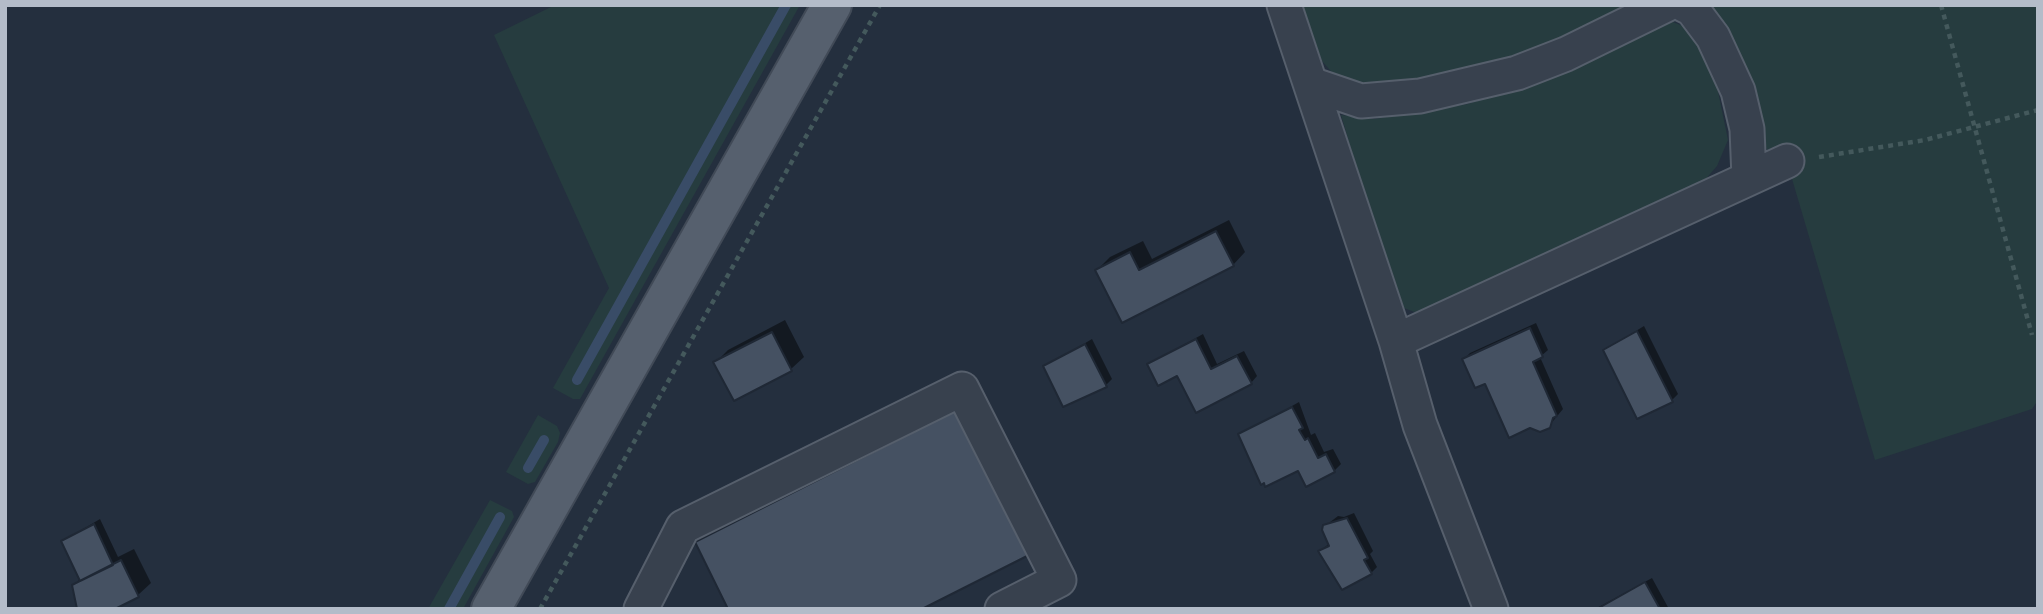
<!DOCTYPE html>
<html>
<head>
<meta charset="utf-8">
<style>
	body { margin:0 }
	#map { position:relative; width:2043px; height:614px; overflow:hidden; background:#242f3e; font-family:"Roboto Condensed",sans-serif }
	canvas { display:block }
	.frame { position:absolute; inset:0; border:7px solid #b4bcc9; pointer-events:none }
</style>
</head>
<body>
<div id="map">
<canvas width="2043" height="614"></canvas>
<div class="frame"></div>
</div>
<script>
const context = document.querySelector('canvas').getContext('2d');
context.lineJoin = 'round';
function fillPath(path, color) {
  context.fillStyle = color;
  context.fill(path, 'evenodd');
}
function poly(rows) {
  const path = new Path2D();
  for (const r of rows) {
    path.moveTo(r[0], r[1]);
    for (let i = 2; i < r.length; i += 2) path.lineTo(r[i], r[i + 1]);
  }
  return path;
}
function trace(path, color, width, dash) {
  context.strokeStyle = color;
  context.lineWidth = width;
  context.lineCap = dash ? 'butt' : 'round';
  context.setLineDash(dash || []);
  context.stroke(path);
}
fillPath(poly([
	[555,5,800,5,580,399,573,399,553,388,609,288,494,35],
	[1299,5,1637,5,1517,59,1417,84,1351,86,1336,77,1322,61],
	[1702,5,2038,5,2038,400,2032,409,1875,460,1782,145,1767,150,1754,106],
	[1670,21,1691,29,1713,67,1728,140,1717,166,1697,189,1417,313,1404,308,1386,267,1341,115,1374,119,1468,104,1569,68],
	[538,415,557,426,560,433,558,442,535,482,528,484,506,472],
	[490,500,512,511,514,517,463,609,428,609]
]), '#263c3f');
fillPath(poly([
	[1229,220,1245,252,1233,265,1123,320,1097,270,1110,257,1143,241,1152,259],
	[785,320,804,357,791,369,735,399,716,362,728,350],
	[1536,323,1548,350,1540,357,1563,409,1549,426,1486,381,1464,359,1470,353],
	[1644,326,1678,394,1672,400,1605,350],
	[1203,334,1217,364,1244,351,1257,376,1251,383,1178,374,1149,364],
	[1092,339,1112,379,1106,385,1045,367],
	[979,388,1051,531,697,542,718,521],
	[1299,402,1311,435,1315,433,1324,452,1333,449,1341,464,1334,471,1299,468,1241,435],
	[1354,513,1373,551,1370,554,1377,567,1371,573,1332,575,1320,551,1330,543,1325,526,1338,516,1344,517],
	[100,519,118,557,134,549,151,583,138,595,111,609,79,609,74,585,81,578,63,541],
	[1652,578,1669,609,1595,609]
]), '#0007');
trace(poly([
	[577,380,786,5],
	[528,468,544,440],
	[449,609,500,517]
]), '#394c67', 10);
const building = poly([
	[1216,231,1234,266,1122,323,1095,270,1130,252,1139,270,1216,231],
	[1530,328,1543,357,1533,362,1557,416,1553,418,1550,428,1540,432,1530,428,1509,438,1485,384,1475,388,1462,359,1530,328],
	[1637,331,1673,402,1637,419,1603,350,1637,331],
	[772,332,792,371,734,401,713,362,772,332],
	[1196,339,1211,369,1237,356,1252,384,1196,413,1177,376,1158,386,1147,364,1196,339],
	[1085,344,1107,387,1063,407,1043,366,1085,344],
	[1292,407,1303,428,1299,430,1305,440,1308,438,1318,458,1326,454,1335,472,1306,487,1298,471,1265,487,1264,483,1261,485,1238,434,1292,407],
	[958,409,1031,554,922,609,728,609,695,542,958,409],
	[1347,518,1368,558,1364,560,1372,574,1342,590,1318,551,1329,546,1322,530,1323,525,1347,518],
	[94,524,113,565,80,581,61,541,94,524],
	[121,560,139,597,115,609,77,609,72,585,121,560],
	[1645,582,1660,609,1597,609,1645,582]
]);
fillPath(building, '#455162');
trace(building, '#1f2835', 2);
const minor = poly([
	[1284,5,1396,341,1420,425,1491,609],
	[1684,5,1692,9,1713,37,1738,91,1747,129,1749,178],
	[1311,84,1361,101,1420,96,1517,73,1566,54,1666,5],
	[1396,341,1787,161],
	[641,609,683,527,962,389,1059,580,1002,609]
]);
const major = poly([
	[491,609,832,5]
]);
trace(minor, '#565f6c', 37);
trace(major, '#414a57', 42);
trace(poly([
	[1941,5,2032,335],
	[1819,157,1925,140,2038,110],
	[540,609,880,5]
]), '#44595c', 4.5, [5, 5]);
trace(minor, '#38414e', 33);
trace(major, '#56606e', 38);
</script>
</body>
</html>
